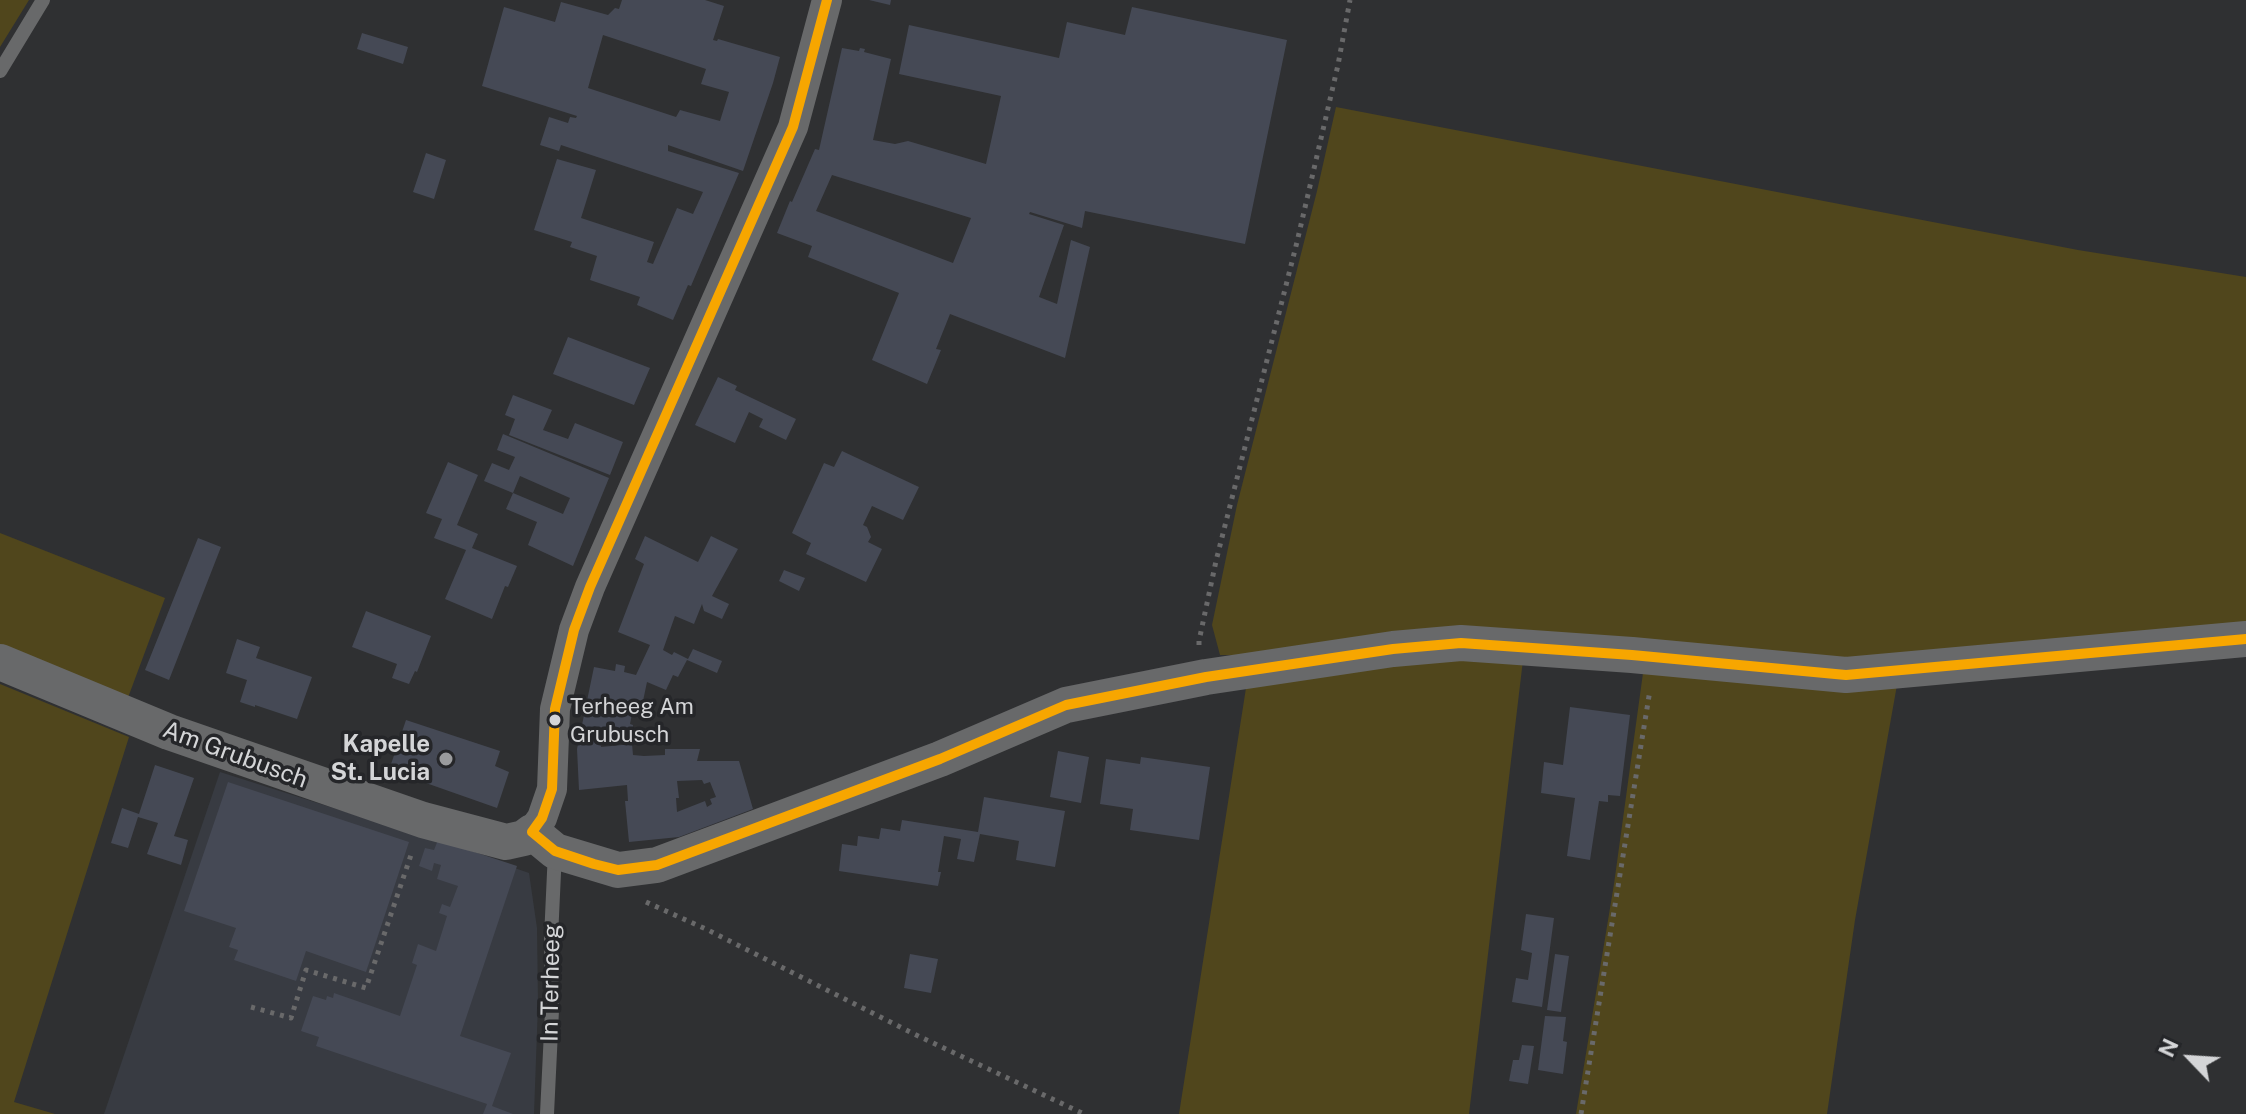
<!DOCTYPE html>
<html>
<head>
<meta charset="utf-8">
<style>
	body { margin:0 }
	#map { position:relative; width:2246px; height:1114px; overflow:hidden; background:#2f3032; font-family:"Public Sans",sans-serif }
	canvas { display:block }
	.north { position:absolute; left:2150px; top:1018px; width:80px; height:80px; -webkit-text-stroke:6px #252629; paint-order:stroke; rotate:295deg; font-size:22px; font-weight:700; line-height:32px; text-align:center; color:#d4d5d7 }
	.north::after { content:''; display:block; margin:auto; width:28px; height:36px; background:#d4d5d7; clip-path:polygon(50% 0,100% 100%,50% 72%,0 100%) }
</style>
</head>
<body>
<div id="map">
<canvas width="2246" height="1114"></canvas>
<div class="north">N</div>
</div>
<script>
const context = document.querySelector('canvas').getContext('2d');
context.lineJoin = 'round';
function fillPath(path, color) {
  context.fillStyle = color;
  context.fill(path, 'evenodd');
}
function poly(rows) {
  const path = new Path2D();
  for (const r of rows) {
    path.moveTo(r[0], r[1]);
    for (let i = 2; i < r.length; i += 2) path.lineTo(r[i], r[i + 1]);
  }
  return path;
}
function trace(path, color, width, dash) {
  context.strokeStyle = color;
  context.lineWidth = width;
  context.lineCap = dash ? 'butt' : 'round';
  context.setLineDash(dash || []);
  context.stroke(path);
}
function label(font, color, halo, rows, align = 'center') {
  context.font = font + ' "Public Sans",sans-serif';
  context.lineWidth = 7;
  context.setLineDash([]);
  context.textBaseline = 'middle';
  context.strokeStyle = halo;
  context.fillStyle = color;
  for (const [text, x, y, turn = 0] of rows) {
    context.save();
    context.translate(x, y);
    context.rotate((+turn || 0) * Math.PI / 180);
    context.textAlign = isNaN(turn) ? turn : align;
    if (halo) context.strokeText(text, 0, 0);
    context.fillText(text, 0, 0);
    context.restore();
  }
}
fillPath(poly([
	[220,772,434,840,529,873,537,928,538,1004,534,1114,104,1114]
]), '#383b42');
fillPath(poly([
	[0,0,29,0,0,47],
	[1336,107,2078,250,2246,277,2246,625,1864,660,1220,655,1212,625,1237,505,1317,191],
	[0,533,165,598,126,703,0,648],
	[1429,660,1523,660,1469,1114,1179,1114,1246,688],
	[1643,673,1897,685,1855,920,1827,1114,1576,1114,1614,884],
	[0,684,129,737,14,1102,55,1114,0,1114]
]), '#50461c');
fillPath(poly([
	[622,0,705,0,724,6,713,40,717,41,718,39,780,57,773,83,743,171,668,145,668,151,739,173,691,286,688,285,673,320,637,305,640,297,590,280,597,256,570,247,572,242,534,230,557,159,596,170,581,218,654,242,647,262,653,264,677,208,693,214,703,192,561,145,559,151,540,145,549,117,568,123,570,117,576,118,577,116,482,86,504,7,555,22,561,2,608,15,615,8,619,9],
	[603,35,706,69,701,84,729,92,720,121,680,110,676,117,588,88],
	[869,0,891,0,890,5],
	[1132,7,1287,40,1245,244,1085,211,1082,228,1030,212,1029,214,1064,225,1039,297,1057,304,1071,240,1090,247,1065,358,950,314,936,349,941,350,927,384,872,360,899,293,808,257,812,246,777,233,790,201,792,202,815,149,819,150,842,48,859,51,860,48,865,49,864,52,891,59,873,140,895,144,908,141,986,164,1001,96,899,74,909,25,1059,58,1067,22,1125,35],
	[832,175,971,218,953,263,816,211],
	[362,33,408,47,403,64,357,49],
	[426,153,446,160,434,199,413,192],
	[568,337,650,368,634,405,553,374],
	[718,377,737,386,735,390,796,419,786,440,759,427,763,419,749,412,735,443,695,425],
	[513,395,552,410,543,430,568,439,575,423,623,442,610,475,509,435,515,419,505,415],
	[503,434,609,478,573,566,528,545,537,522,506,509,513,493,484,481,492,463,509,470,515,457,497,450],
	[520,476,570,498,563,514,513,493],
	[842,451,919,487,903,520,872,506,863,525,867,527,871,537,868,542,882,549,866,582,806,554,811,543,792,533,824,463,834,467],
	[448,462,478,475,457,525,478,534,472,548,517,566,508,587,505,586,492,619,445,599,466,550,434,538,442,519,426,513],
	[645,536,698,562,711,536,738,549,712,596,729,604,722,619,704,611,702,604,694,624,675,616,663,650,672,655,674,652,688,659,693,649,722,661,717,673,687,660,678,677,673,675,666,690,647,682,643,701,635,699,630,724,633,725,632,737,603,732,601,747,632,744,633,755,644,756,665,755,665,749,700,749,697,761,739,761,753,809,679,837,629,842,625,801,628,801,627,785,579,790,577,749,594,667,615,671,616,664,625,666,624,672,636,675,650,645,618,632,644,564,635,559],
	[702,780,704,784,710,782,716,797,710,799,712,804,707,807,705,801,677,812,676,798,679,798,677,781],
	[198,538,221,547,169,680,145,670],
	[784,570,805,578,799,591,779,581],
	[366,611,431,636,417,672,415,671,409,684,392,678,397,664,352,647],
	[237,639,260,647,256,658,312,677,297,719,255,705,255,707,240,702,247,680,226,673],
	[1570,707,1630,715,1620,796,1608,795,1608,802,1599,801,1590,860,1567,856,1575,798,1541,793,1544,762,1563,765],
	[406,720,500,751,495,766,509,772,497,808,389,770],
	[1058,751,1089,757,1081,803,1050,797],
	[1141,757,1210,767,1199,840,1130,830,1133,809,1100,804,1106,759,1140,764],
	[155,765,194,778,174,836,188,840,181,865,147,854,158,823,138,817,128,848,111,843,122,808,139,814],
	[228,782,409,842,366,972,306,951,296,981,234,960,238,950,229,947,236,928,184,911],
	[984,797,1065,811,1055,867,1016,860,1019,841,980,834,974,862,957,859,961,839,944,836,938,872,941,872,938,886,839,871,842,844,857,846,858,836,879,839,881,828,900,831,902,820,978,832],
	[438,840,517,866,460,1036,511,1053,492,1106,513,1114,483,1114,487,1104,316,1046,319,1037,301,1031,313,996,326,1000,327,996,333,998,334,993,400,1016,417,965,412,963,418,944,436,951,447,916,439,913,442,904,450,907,458,886,437,879,441,865,434,863,432,871,419,866,425,848,434,850],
	[1526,914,1554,918,1542,1007,1512,1002,1516,978,1528,980,1532,953,1521,950],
	[910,954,938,959,931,993,904,988],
	[1555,954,1569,956,1561,1012,1547,1010],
	[1545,1016,1566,1017,1563,1041,1567,1042,1563,1074,1538,1070],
	[1522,1045,1534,1046,1528,1084,1509,1081,1513,1060,1519,1060]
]), '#454955');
trace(poly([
	[1199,645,1199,641,1216,561,1297,242,1338,65,1350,0],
	[646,902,708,930,912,1033,1084,1114],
	[251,1007,291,1018,306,970,366,988,412,852],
	[1581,1114,1650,690]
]), '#69696a', 5, [4, 6]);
trace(poly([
	[0,71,43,0],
	[547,1114,552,1010,551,938,555,851]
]), '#68696a', 14);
trace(poly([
	[532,832,542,818,552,789,555,709,574,630,590,587,793,127,827,0]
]), '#68696a', 30);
trace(poly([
	[0,662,169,732,423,820,506,842,524,838,532,832,555,851,618,870,657,865,940,759,1066,705,1206,677,1393,649,1461,643,1632,655,1846,675,2246,639]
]), '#68696a', 36);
trace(poly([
	[532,832,555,851,594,864,618,870,657,865,940,759,1066,705,1206,677,1393,649,1461,643,1632,655,1846,675,2246,639],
	[532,832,542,818,552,789,555,709,574,630,590,587,793,127,827,0]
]), '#f7a600', 10);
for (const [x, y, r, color] of [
	[555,720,7,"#d4d5d7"],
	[446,759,8,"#9a9b9d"]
]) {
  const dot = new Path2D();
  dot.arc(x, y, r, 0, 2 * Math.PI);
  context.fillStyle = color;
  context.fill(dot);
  trace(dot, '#252629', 3);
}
label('22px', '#d4d5d7', '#252629', [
	["Terheeg Am",570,707],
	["Grubusch",570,735]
], 'left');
label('bold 24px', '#d4d5d7', '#252629', [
	["Kapelle",430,745],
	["St. Lucia",430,773]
], 'right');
label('24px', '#d4d5d7', '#252629', [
	["Am Grubusch",235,755,20],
	["In Terheeg",551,983,-89]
]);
</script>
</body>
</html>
